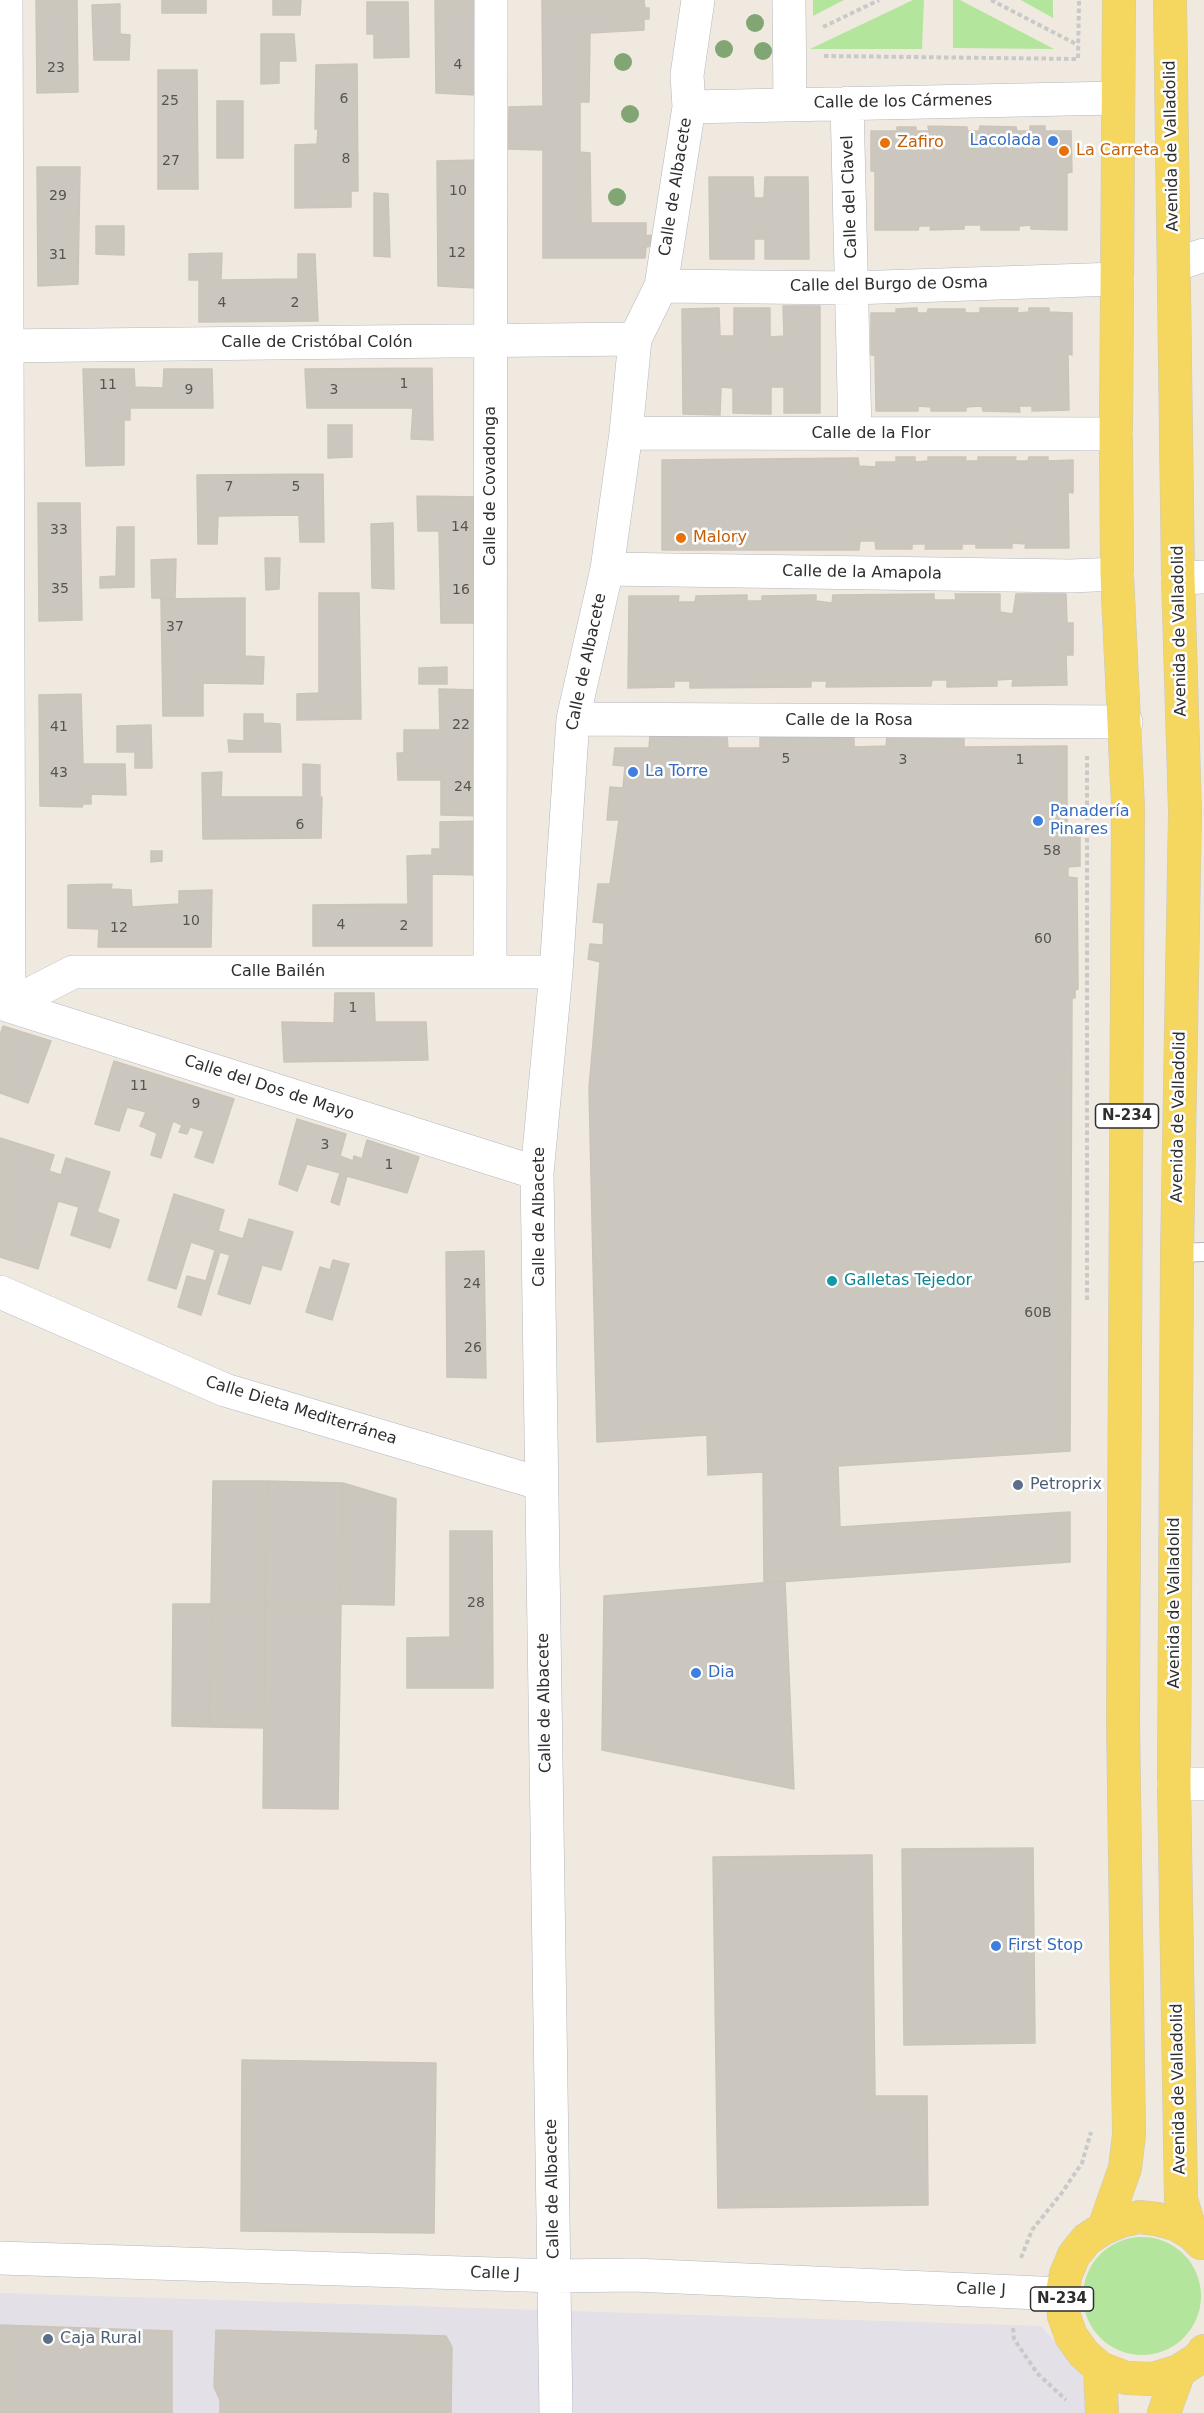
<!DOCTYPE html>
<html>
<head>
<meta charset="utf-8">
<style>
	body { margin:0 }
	canvas { display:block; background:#efe9e0 }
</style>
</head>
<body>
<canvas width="1204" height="2413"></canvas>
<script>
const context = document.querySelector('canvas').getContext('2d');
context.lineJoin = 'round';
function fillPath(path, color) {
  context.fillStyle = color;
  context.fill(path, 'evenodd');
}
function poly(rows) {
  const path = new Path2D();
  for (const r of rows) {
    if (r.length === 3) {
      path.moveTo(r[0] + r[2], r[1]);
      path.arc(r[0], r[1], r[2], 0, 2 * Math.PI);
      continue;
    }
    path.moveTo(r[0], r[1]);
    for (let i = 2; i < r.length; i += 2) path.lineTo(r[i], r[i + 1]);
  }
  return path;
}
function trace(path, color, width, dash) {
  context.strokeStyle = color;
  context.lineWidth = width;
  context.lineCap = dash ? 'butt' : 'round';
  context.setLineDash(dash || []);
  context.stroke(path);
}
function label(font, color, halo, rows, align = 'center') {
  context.font = font + ' "DejaVu Sans",sans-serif';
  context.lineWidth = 5;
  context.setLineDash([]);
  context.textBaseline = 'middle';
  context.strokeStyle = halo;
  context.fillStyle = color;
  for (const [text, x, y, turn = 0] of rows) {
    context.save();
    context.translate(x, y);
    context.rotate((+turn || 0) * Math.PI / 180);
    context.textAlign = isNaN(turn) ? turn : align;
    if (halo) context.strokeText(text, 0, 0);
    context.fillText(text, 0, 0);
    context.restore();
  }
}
fillPath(poly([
	[0,2293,1041,2326,1081,2371,1091,2413,0,2413]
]), '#e3e0e8');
fillPath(poly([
	[813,0,844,0,813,16],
	[913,0,924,0,922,49,810,49],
	[953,0,960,0,1054,49,953,48],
	[1021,0,1053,0,1053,18],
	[1142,2296,59]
]), '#b3e69c');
const building = poly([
	[36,0,77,0,78,92,37,93,36,0],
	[162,0,206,0,206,13,162,13,162,0],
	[273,0,301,0,300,15,273,15,273,0],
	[435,0,476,0,476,95,436,93,435,0],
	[542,0,644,0,645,8,649,8,649,19,644,19,644,30,590,33,589,102,580,102,580,152,590,153,591,223,646,223,646,236,651,235,651,246,646,247,645,258,543,258,543,150,508,149,509,107,543,106,542,0],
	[367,2,408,2,409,57,374,58,374,34,367,34,367,2],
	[120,4,120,34,130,35,129,60,94,60,92,5,120,4],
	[261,34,294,34,296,61,279,61,279,83,261,84,261,34],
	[357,64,358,191,351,191,351,207,295,208,295,145,317,144,318,129,315,129,316,65,357,64],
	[158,70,197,70,198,189,158,189,158,70],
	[217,101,243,101,243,158,217,158,217,101],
	[928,126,967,127,967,131,979,131,980,126,1016,127,1017,131,1030,131,1030,126,1045,126,1045,131,1071,131,1072,172,1067,173,1067,230,1031,229,1031,225,1019,226,1019,230,981,230,981,225,964,225,964,229,930,230,931,226,919,226,918,230,875,230,875,171,871,171,871,131,897,131,897,127,916,127,916,131,929,131,928,126],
	[477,160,477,288,438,286,437,161,477,160],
	[37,167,80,167,78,284,38,286,37,167],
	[709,177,753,177,754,198,764,198,765,177,808,177,809,259,765,259,765,239,754,239,754,259,710,259,709,177],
	[374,193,388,194,390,257,374,256,374,193],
	[96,226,124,226,124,255,96,254,96,226],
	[222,253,221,280,298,279,298,254,315,254,318,321,199,322,199,280,189,280,189,254,222,253],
	[783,306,820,306,820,413,784,413,784,387,771,387,771,414,733,413,733,388,721,387,720,415,683,414,682,309,719,308,720,336,734,336,734,308,770,308,770,337,784,336,783,306],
	[917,308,917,313,927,313,928,309,965,309,965,313,980,313,980,308,1018,308,1017,313,1029,312,1029,308,1049,308,1049,312,1072,313,1072,355,1068,354,1069,410,1032,411,1032,406,1019,406,1020,412,983,411,982,406,966,407,966,411,931,411,931,407,918,406,918,411,876,411,875,355,871,355,871,313,896,313,896,309,917,308],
	[432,368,433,440,411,439,413,408,307,408,305,369,432,368],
	[83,369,134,369,135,387,163,388,164,369,212,369,213,408,130,408,130,420,124,420,124,465,86,466,83,369],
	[328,425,352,425,352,457,328,458,328,425],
	[896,457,915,457,915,462,928,461,928,457,966,457,965,461,978,461,978,457,1016,457,1015,461,1028,461,1029,457,1048,457,1048,461,1073,460,1073,493,1068,492,1069,548,1025,548,1026,544,1012,543,1012,548,976,548,976,544,962,544,962,549,925,549,926,544,912,544,912,549,876,549,875,541,860,541,859,550,662,550,662,460,858,458,859,466,876,467,876,462,896,462,896,457],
	[323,474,324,542,300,542,299,515,218,516,217,544,198,544,197,475,323,474],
	[417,496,480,497,480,623,441,623,439,531,418,531,417,496],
	[38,503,80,503,82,620,39,621,38,503],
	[393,523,394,589,372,588,371,524,393,523],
	[117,527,134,527,134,587,100,588,100,577,116,576,117,527],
	[265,558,280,558,279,589,266,590,265,558],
	[176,559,175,598,152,598,151,560,176,559],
	[319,593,359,593,361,719,297,720,297,694,319,693,319,593],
	[934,594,934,600,956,600,955,594,1000,594,1000,612,1013,614,1016,594,1066,594,1067,623,1073,623,1073,655,1066,655,1067,685,1012,686,1013,679,997,680,997,686,947,687,947,680,932,680,931,686,826,687,827,681,811,681,811,687,690,688,690,681,674,681,674,687,628,688,629,596,679,596,678,602,695,602,696,596,747,595,747,601,762,601,762,596,816,595,816,601,832,603,833,595,934,594],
	[245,598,245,656,264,657,263,684,203,683,203,716,163,716,161,599,245,598],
	[447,667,447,684,419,684,419,668,447,667],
	[439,689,480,690,481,816,441,815,441,780,398,780,397,753,404,753,404,730,440,730,439,689],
	[81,694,83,764,125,764,126,795,91,794,91,804,83,804,82,807,40,806,39,695,81,694],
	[244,714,263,714,263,723,280,724,281,752,229,752,228,740,244,741,244,714],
	[151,725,152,768,135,768,135,752,117,752,117,726,151,725],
	[964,735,964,747,1067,746,1067,828,1080,828,1080,866,1068,867,1068,877,1077,878,1078,989,1075,990,1075,998,1072,998,1070,1451,838,1466,840,1527,1070,1512,1070,1562,764,1583,763,1472,708,1475,707,1435,597,1442,589,1088,600,962,588,959,590,944,603,945,604,923,593,922,598,884,610,884,619,820,607,820,610,787,623,788,625,766,613,765,615,748,649,748,650,736,727,736,728,748,760,748,760,737,854,736,854,747,886,746,887,736,964,735],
	[303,764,320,765,320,798,322,797,321,838,203,839,202,773,222,772,221,797,303,797,303,764],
	[481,821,482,875,432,874,432,946,313,946,313,905,408,904,407,856,432,855,432,849,440,849,440,822,481,821],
	[151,851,162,851,162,861,151,862,151,851],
	[112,884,111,889,131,890,132,907,179,904,179,891,212,890,211,947,98,947,99,929,68,928,68,885,112,884],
	[335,993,374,993,375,1022,426,1022,428,1060,284,1062,282,1022,334,1023,335,993],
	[3,1026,51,1041,28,1103,0,1093,0,1035,3,1026],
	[114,1061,234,1099,213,1163,195,1157,204,1131,190,1127,187,1134,179,1132,182,1125,173,1121,161,1158,151,1155,157,1133,140,1126,146,1112,127,1107,119,1131,95,1124,114,1061],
	[297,1119,346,1134,340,1156,353,1161,354,1156,362,1159,367,1140,419,1157,407,1193,347,1176,339,1205,331,1202,340,1173,307,1164,297,1191,279,1184,297,1119],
	[0,1138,54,1155,49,1171,61,1175,66,1158,110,1172,97,1212,119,1220,110,1248,71,1235,79,1207,58,1201,38,1269,0,1257,0,1138],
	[174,1194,224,1210,218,1231,243,1239,249,1219,293,1232,281,1270,262,1265,250,1304,218,1294,230,1255,220,1252,201,1315,178,1307,187,1276,206,1281,215,1250,191,1242,176,1289,148,1280,174,1194],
	[484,1251,486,1378,447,1377,446,1252,484,1251],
	[333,1260,349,1264,332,1320,306,1312,320,1267,330,1270,333,1260],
	[213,1481,267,1481,265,1604,211,1604,213,1481],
	[267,1481,343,1483,341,1604,265,1604,267,1481],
	[343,1483,396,1499,394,1605,341,1604,343,1483],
	[450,1531,492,1531,493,1688,407,1688,407,1638,450,1637,450,1531],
	[785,1581,794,1789,602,1750,604,1596,785,1581],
	[173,1604,211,1604,209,1727,172,1726,173,1604],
	[211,1604,265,1604,264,1728,209,1727,211,1604],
	[265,1604,341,1604,338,1809,263,1808,265,1604],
	[1033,1848,1035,2043,904,2045,902,1849,1033,1848],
	[872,1855,875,2096,927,2096,928,2205,718,2208,713,1857,872,1855],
	[242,2060,436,2063,434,2233,241,2231,242,2060],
	[0,2325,172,2331,172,2413,0,2413,0,2325],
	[216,2330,446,2336,452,2347,451,2413,220,2413,220,2400,214,2387,216,2330]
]);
fillPath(building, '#cbc7be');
trace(building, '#cbc5b9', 1.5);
const service = poly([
	[1177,1253,1204,1252]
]);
const minor = poly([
	[6,0,9,1005,73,972,556,972],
	[789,0,790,105],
	[847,103,855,434],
	[689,107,1117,98],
	[1174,265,1204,255],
	[661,286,852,288,1117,279],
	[0,346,635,339],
	[626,433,1116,434],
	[607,569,1071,576,1117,574],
	[1178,578,1204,577],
	[573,719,1126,722],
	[490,972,491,0],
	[0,1003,537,1173],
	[0,1292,225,1390,542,1484],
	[1174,1784,1204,1784],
	[0,2258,555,2276,634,2275,1062,2294],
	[556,2413,537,1173,556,972,573,719,607,569,626,433,635,339,661,286,689,107,687,75,698,0]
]);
const primary = poly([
	[1170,0,1178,578,1185,812,1177,1253,1174,1784,1181,2199,1191,2233],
	[1104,2228,1125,2168,1129,2135,1123,1720,1128,807,1117,574,1116,434,1119,0],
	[1201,2243,1191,2233,1175,2224,1157,2219,1139,2217,1121,2221,1104,2228,1087,2239,1074,2255,1066,2274,1062,2294,1064,2316,1071,2336,1084,2354,1100,2368,1126,2378,1153,2379,1179,2371,1199,2358,1204,2351],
	[1100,2368,1102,2413],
	[1164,2413,1179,2371]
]);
trace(service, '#b4b6c1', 20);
trace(minor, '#b4b6c1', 34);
trace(primary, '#c9c9c9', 34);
trace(poly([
	[991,0,1078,45],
	[823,27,879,0],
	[824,56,1078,59,1079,0],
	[1087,1300,1087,756],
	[1021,2258,1032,2230,1061,2194,1082,2163,1091,2132],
	[1013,2328,1014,2339,1037,2373,1066,2400]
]), '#c9c9c9', 4, [4.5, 3]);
trace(service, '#fff', 18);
trace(minor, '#fff', 33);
trace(primary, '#f5d75f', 33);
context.fillStyle = '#82a673';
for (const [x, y] of [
	[755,23],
	[724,49],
	[763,51],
	[623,62],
	[630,114],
	[617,197]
]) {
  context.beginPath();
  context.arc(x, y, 9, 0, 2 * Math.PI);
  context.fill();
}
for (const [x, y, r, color] of [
	[1053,141,6,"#3f7fe0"],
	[885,143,6,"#e8710a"],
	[1064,151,6,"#e8710a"],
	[681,538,6,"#e8710a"],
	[633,772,6,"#3f7fe0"],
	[1038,821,6,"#3f7fe0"],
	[832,1281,6,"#0f9aa8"],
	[1018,1485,6,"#5c6f8a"],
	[696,1673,6,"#3f7fe0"],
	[996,1946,6,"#3f7fe0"],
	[48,2339,6,"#5c6f8a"]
]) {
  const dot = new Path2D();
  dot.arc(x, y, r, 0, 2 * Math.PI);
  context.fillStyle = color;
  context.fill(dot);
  trace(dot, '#fff', 2);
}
label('14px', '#555452', null, [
	["4",458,65],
	["23",56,68],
	["6",344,99],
	["25",170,101],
	["8",346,159],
	["27",171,161],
	["10",458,191],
	["29",58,196],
	["12",457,253],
	["31",58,255],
	["4",222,303],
	["2",295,303],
	["1",404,384],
	["11",108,385],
	["9",189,390],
	["3",334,390],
	["7",229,487],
	["5",296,487],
	["14",460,527],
	["33",59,530],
	["35",60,589],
	["16",461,590],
	["37",175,627],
	["22",461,725],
	["41",59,727],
	["5",786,759],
	["3",903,760],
	["1",1020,760],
	["43",59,773],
	["24",463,787],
	["6",300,825],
	["58",1052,851],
	["10",191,921],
	["4",341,925],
	["2",404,926],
	["12",119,928],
	["60",1043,939],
	["1",353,1008],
	["11",139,1086],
	["9",196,1104],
	["3",325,1145],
	["1",389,1165],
	["24",472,1284],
	["60B",1038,1313],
	["26",473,1348],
	["28",476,1603]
]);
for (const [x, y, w] of [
	[1127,1116,63],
	[1062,2299,63]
]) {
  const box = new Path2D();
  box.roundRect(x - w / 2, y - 12, w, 24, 4.5);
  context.fillStyle = '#fff';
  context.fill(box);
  trace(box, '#2e2e2e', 1.5);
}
label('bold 15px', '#2e2e2e', null, [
	["N-234",1127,1116],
	["N-234",1062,2299]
]);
label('16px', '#2e2e2e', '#fff', [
	["Calle de los Cármenes",903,102,-1],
	["Avenida de Valladolid",1172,146,-91],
	["Calle de Albacete",676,187,-81],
	["Calle del Clavel",850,197,-92],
	["Calle del Burgo de Osma",889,285,-1],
	["Calle de Cristóbal Colón",317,343],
	["Calle de la Flor",871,434],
	["Calle de Covadonga",491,486,-90],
	["Calle de la Amapola",862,573,1],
	["Avenida de Valladolid",1180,631,-91],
	["Calle de Albacete",587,662,-78],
	["Calle de la Rosa",849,721],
	["Calle Bailén",278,972],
	["Calle del Dos de Mayo",269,1088,18],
	["Avenida de Valladolid",1179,1117,-89],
	["Calle de Albacete",540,1217,-90],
	["Calle Dieta Mediterránea",301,1411,17],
	["Avenida de Valladolid",1175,1603,-90],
	["Calle de Albacete",545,1703,-91],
	["Avenida de Valladolid",1179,2089,-91],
	["Calle de Albacete",553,2189,-91],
	["Calle J",495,2274,2],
	["Calle J",981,2290,2]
]);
label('16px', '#366cbe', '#fff', [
	["Lacolada",1041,141,"right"],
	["La Torre",645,772],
	["Panadería",1050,812],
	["Pinares",1050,830],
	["Dia",708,1673],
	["First Stop",1008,1946]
], 'left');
label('16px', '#c56008', '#fff', [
	["Zafiro",897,143],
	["La Carreta",1076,151],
	["Malory",693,538]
], 'left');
label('16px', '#0d838f', '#fff', [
	["Galletas Tejedor",844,1281]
], 'left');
label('16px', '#4e5e75', '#fff', [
	["Petroprix",1030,1485],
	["Caja Rural",60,2339]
], 'left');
</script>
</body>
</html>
